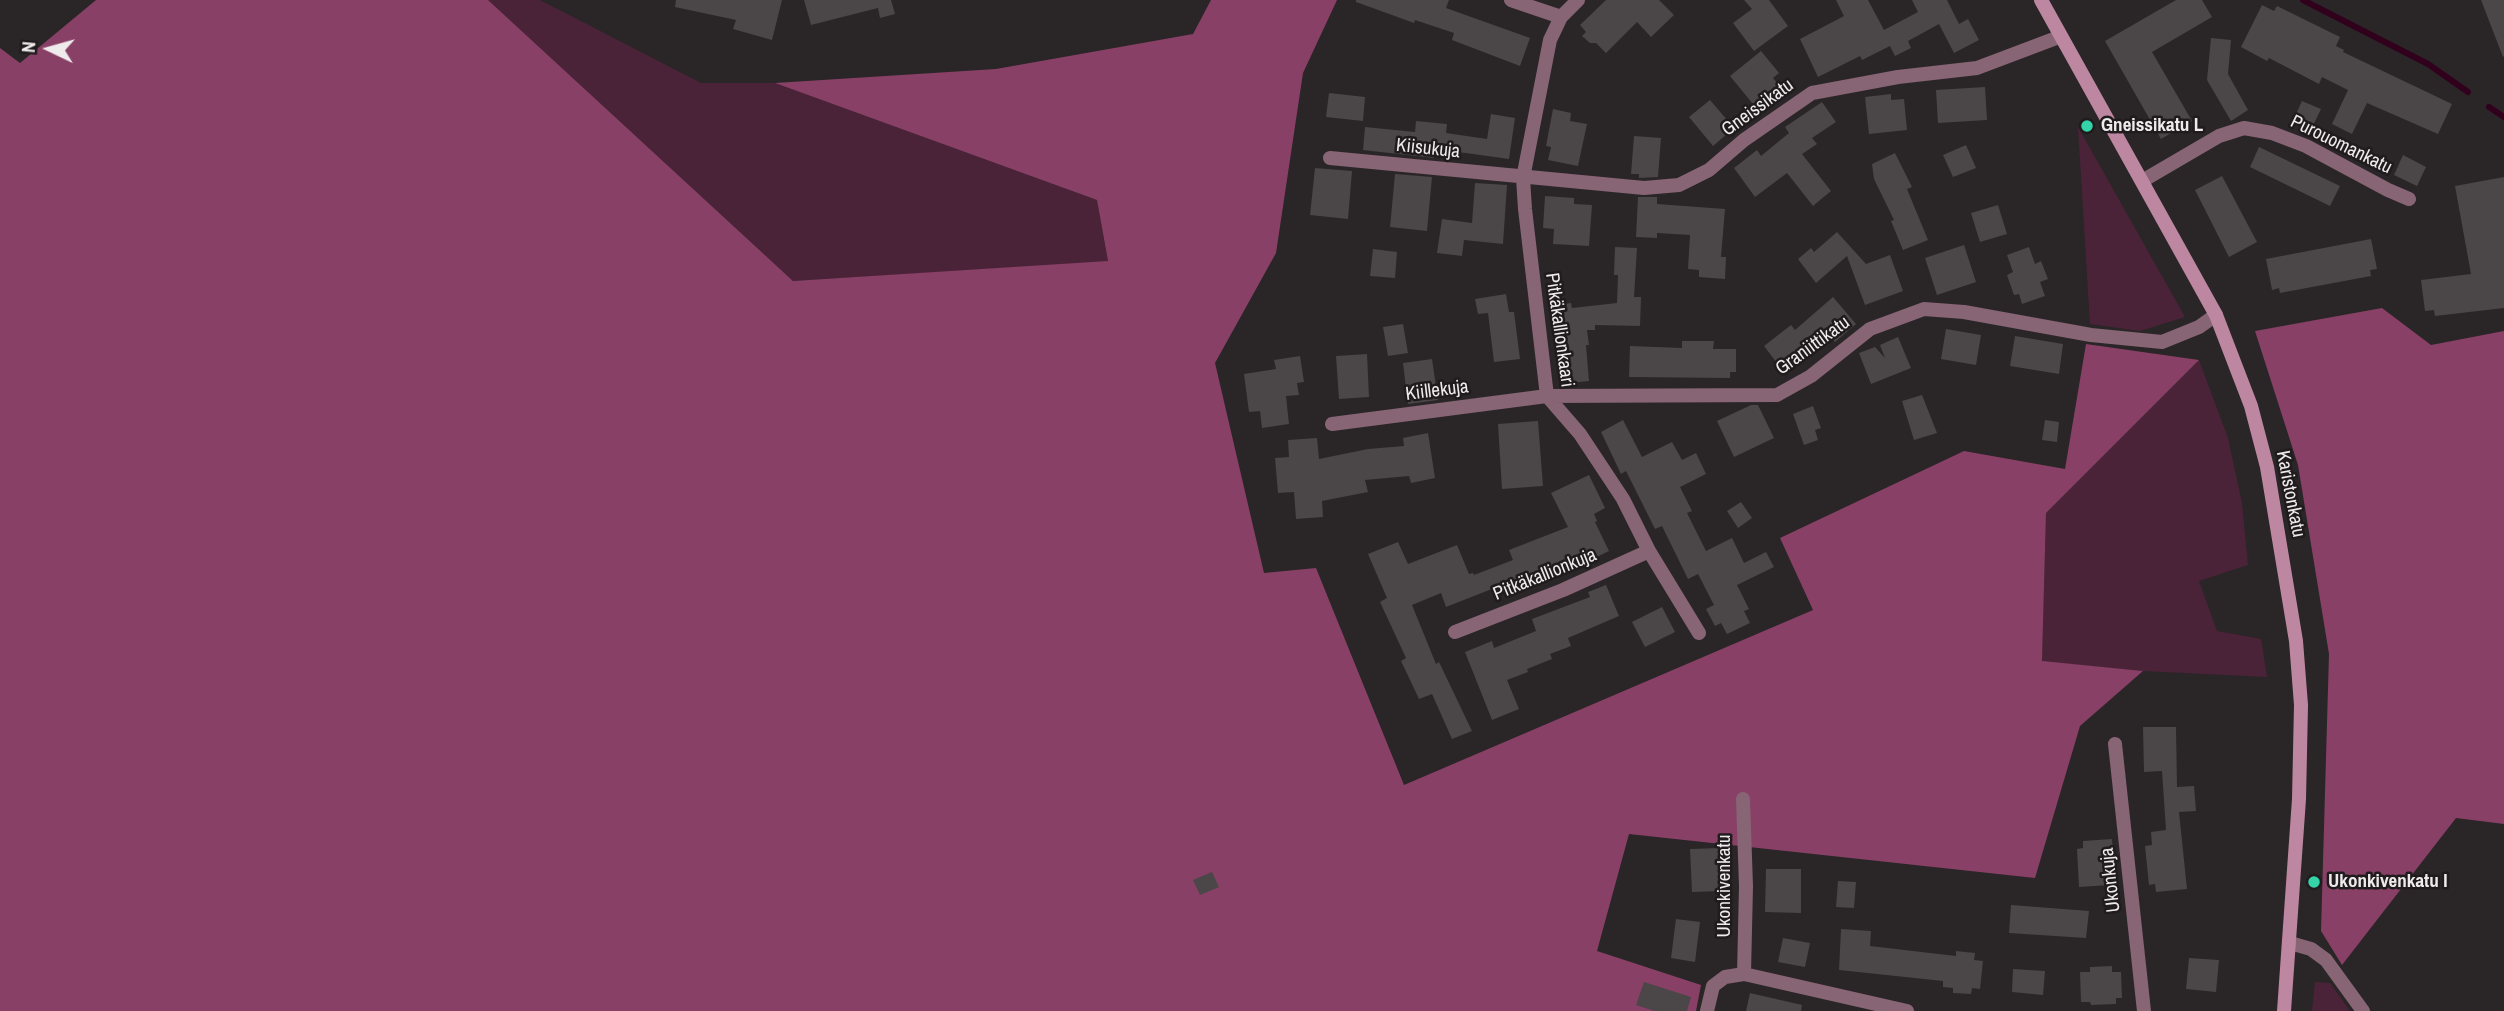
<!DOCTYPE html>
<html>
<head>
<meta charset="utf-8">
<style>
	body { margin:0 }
	#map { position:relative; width:2504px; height:1011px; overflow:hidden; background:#2a2527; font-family:"Archivo Narrow",sans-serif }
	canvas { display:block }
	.north { position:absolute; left:14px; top:14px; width:70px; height:70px; -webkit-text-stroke:5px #201b1d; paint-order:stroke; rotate:275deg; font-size:19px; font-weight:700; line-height:28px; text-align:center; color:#efebed }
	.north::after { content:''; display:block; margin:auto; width:24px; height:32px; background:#efebed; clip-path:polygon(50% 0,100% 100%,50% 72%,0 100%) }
</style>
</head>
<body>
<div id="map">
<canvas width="2504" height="1011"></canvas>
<div class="north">N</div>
</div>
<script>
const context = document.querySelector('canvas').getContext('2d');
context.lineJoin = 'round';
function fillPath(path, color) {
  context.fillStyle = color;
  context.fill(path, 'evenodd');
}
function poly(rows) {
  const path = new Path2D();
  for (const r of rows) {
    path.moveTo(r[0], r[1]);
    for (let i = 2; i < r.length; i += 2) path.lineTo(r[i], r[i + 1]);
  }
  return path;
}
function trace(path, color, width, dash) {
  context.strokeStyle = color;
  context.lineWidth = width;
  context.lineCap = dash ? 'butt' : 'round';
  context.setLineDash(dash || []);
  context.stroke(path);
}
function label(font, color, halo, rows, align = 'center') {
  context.font = font + ' "Archivo Narrow",sans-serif';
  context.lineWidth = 5;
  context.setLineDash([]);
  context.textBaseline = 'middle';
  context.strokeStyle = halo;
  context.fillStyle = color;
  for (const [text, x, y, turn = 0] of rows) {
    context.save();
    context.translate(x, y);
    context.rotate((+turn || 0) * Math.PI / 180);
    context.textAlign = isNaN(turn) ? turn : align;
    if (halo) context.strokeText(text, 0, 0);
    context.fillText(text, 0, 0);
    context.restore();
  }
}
fillPath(poly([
	[488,0,540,0,701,83,775,83,1097,200,1108,262,793,281],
	[2078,127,2185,317,2140,331,2090,324],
	[2199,360,2228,438,2242,503,2248,565,2199,581,2217,631,2261,639,2267,677,2143,671,2042,662,2046,513],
	[2315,982,2330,983,2350,1011,2312,1011]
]), '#4b2338');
fillPath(poly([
	[96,0,488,0,793,281,1108,261,1097,200,775,83,996,69,1193,34,1211,0,1337,0,1303,73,1276,253,1215,363,1264,573,1316,568,1404,785,1813,610,1780,538,1964,451,2065,469,2086,344,2199,360,2046,513,2042,661,2143,671,2080,726,2035,878,1629,834,1597,951,1701,985,1696,1011,0,1011,0,48,20,63],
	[2382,308,2431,345,2504,331,2504,824,2456,818,2342,965,2321,931,2329,654,2298,465,2255,331]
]), '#894066');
trace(poly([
	[2303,0,2428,64,2468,92],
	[2489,107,2504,117]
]), '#31001d', 6);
fillPath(poly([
	[676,0,782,0,772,40,733,29,736,20,675,7],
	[804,0,891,0,895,14,880,18,878,8,811,25],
	[1356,0,1449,0,1446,8,1530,38,1520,66,1452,40,1454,33,1415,20,1414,23,1356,2],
	[1606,0,1659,0,1674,15,1651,37,1637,22,1606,53,1596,43,1590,43,1582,36,1586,32,1580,25],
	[1744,0,1769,0,1788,26,1754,51,1733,23,1752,9],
	[1836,0,1868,0,1884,30,1918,12,1912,0,1947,0,1959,24,1968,19,1979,40,1954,53,1939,24,1908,41,1911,48,1895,56,1890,46,1862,60,1860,56,1818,77,1800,39,1844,16],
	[2176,0,2202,0,2212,17,2152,52,2192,121,2161,139,2105,41],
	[2481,0,2504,0,2504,56,2503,57],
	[2262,5,2274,11,2277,6,2340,37,2336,46,2344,50,2343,52,2452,104,2438,134,2367,103,2352,134,2332,124,2348,90,2322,77,2319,84,2269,58,2267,61,2241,47],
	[2211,38,2231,40,2228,74,2248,110,2231,121,2207,80],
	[1761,51,1779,73,1773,78,1782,89,1757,109,1730,76],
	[1985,87,1987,120,1938,123,1936,90],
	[1329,93,1365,97,1363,121,1326,117],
	[1891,94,1891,100,1904,99,1907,130,1869,134,1865,97],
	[1710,100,1734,128,1713,146,1689,117],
	[2302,101,2321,109,2310,132,2292,123],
	[1822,102,1836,122,1812,138,1817,144,1802,154,1831,191,1813,206,1787,173,1755,197,1734,168,1757,150,1761,156,1789,133,1785,127],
	[1553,109,1571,113,1570,121,1587,124,1578,166,1548,160,1551,147,1546,146],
	[1491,114,1515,118,1509,159,1444,150,1435,151,1434,158,1363,150,1365,127,1415,132,1416,121,1447,124,1446,133,1487,139],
	[1634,136,1661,138,1658,177,1639,178,1639,174,1631,174],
	[1966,145,1976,168,1953,177,1943,155],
	[2259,147,2340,186,2330,206,2250,167],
	[1895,153,1912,187,1907,189,1928,240,1903,250,1891,221,1894,220,1874,179,1872,164],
	[2403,155,2426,167,2417,186,2394,175],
	[1315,168,1352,171,1348,219,1310,215],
	[1395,174,1432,177,1427,231,1390,227],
	[2222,176,2257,242,2229,257,2195,190],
	[2504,177,2504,308,2435,316,2434,310,2425,311,2421,280,2471,274,2455,186],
	[1475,183,1507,185,1503,244,1464,240,1462,256,1437,253,1442,219,1472,223],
	[1545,196,1574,198,1574,204,1592,205,1589,246,1553,244,1554,229,1543,228],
	[1638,197,1657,197,1657,204,1725,209,1721,257,1726,257,1725,279,1699,277,1699,270,1688,269,1690,235,1657,233,1657,238,1636,237],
	[1998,205,2007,234,1980,242,1971,213],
	[1837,232,1866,264,1890,255,1903,291,1865,305,1847,256,1816,283,1798,259,1811,248,1814,252],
	[2371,239,2377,269,2370,270,2371,276,2280,293,2279,288,2272,290,2266,259],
	[1964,245,1976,282,1937,295,1925,258],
	[1615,247,1637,248,1634,297,1641,297,1640,326,1595,325,1595,330,1587,330,1589,345,1586,345,1589,381,1560,384,1551,306,1571,303,1572,308,1617,303,1618,275,1614,275],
	[2029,247,2035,264,2041,261,2048,279,2040,282,2045,296,2022,304,2019,294,2014,295,2007,275,2013,272,2007,255],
	[1373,249,1397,252,1395,278,1370,276],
	[1506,294,1509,312,1514,312,1520,359,1494,362,1488,313,1478,314,1475,299],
	[1833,297,1856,324,1835,342,1832,339,1824,345,1821,342,1783,371,1764,346,1791,325,1795,330],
	[1403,324,1408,353,1388,356,1383,327],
	[1946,329,1981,335,1976,365,1941,359],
	[2015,336,2063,344,2059,374,2010,366],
	[1898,337,1911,368,1871,384,1859,353,1875,347,1885,358,1880,345],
	[1682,341,1714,341,1713,349,1736,349,1736,372,1730,372,1730,378,1629,377,1630,346,1682,348],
	[1367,354,1369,397,1339,399,1336,356],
	[1300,356,1304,382,1297,383,1299,395,1286,396,1289,424,1262,428,1260,411,1249,412,1244,374,1276,369,1274,360],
	[1432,359,1438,400,1408,404,1403,363],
	[1922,395,1937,433,1914,440,1902,401],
	[1751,405,1758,405,1774,438,1734,457,1717,421],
	[1813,406,1821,428,1815,430,1818,440,1804,445,1793,414],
	[1623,420,1642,457,1672,442,1682,460,1696,453,1706,474,1680,487,1692,511,1687,513,1706,551,1732,538,1744,563,1766,552,1774,567,1737,585,1749,609,1744,611,1750,623,1727,634,1721,623,1715,626,1706,609,1714,605,1698,574,1688,579,1662,526,1655,529,1626,471,1621,474,1601,432],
	[2045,420,2059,422,2057,442,2042,440],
	[1538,421,1543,486,1502,489,1498,424],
	[1428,433,1435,478,1411,483,1409,476,1365,480,1368,492,1322,501,1323,517,1296,519,1294,492,1278,493,1275,458,1289,457,1288,440,1317,438,1319,459,1368,449,1404,446,1403,438],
	[1589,475,1605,508,1594,514,1597,521,1595,522,1609,551,1580,565,1579,562,1520,586,1522,590,1507,596,1502,585,1446,607,1441,593,1412,605,1436,664,1439,662,1472,731,1452,739,1432,694,1419,699,1401,661,1406,658,1380,602,1387,598,1368,554,1398,542,1408,564,1457,545,1469,574,1473,573,1474,575,1513,560,1509,550,1568,527,1551,493],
	[1741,502,1752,518,1738,528,1727,511],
	[1606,585,1619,616,1568,638,1571,646,1550,654,1552,659,1527,669,1528,672,1507,680,1519,709,1492,720,1465,652,1492,641,1494,648,1536,631,1532,619,1590,597,1588,592],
	[1662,607,1675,632,1645,647,1632,622],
	[2143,727,2176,727,2177,787,2194,786,2196,811,2179,812,2187,889,2156,892,2155,884,2149,885,2145,846,2152,845,2151,832,2166,830,2162,771,2144,772],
	[2112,839,2114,865,2109,865,2110,885,2079,887,2077,849,2083,848,2083,841],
	[1721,848,1723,891,1692,892,1690,849],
	[1766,869,1801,869,1801,913,1765,912],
	[1212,872,1219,887,1200,895,1193,880],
	[1838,881,1856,882,1854,908,1836,907],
	[2011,905,2089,911,2086,938,2009,933],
	[1676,919,1700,922,1695,962,1671,958],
	[1841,929,1871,931,1870,946,1956,956,1956,951,1975,953,1974,960,1983,961,1980,989,1972,988,1971,994,1953,993,1953,988,1943,987,1943,981,1839,970],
	[1783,938,1810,943,1805,967,1778,962],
	[2189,958,2219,960,2216,992,2186,989],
	[2112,966,2112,972,2121,972,2122,998,2116,998,2116,1004,2091,1005,2090,1002,2081,1002,2080,972,2090,972,2090,967],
	[2013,969,2045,971,2043,995,2012,992],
	[1644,982,1691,997,1687,1011,1654,1011,1636,1005],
	[1750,993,1802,1005,1801,1011,1746,1011]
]), '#4b4648');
trace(poly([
	[1511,0,1561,17],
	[1578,0,1561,17,1550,40,1523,178,1525,209,1547,396,1580,434,1623,499,1649,551,1699,633],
	[1330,158,1644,188,1679,185,1709,170,1744,140,1812,93,1898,77,1977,68,2059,37],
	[2142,181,2219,136,2244,128,2272,133,2306,146,2388,190,2409,199],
	[1332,424,1547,396,1777,395,1811,376,1870,329,1924,309,1964,312,2091,335,2162,342,2199,327,2216,315],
	[1455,632,1563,590,1649,551],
	[2115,744,2144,1011],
	[1743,799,1746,886,1744,974],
	[2290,943,2311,949,2326,960,2363,1011],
	[1707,1011,1713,986,1725,977,1744,974,1907,1011]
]), '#876574', 14);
trace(poly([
	[2041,0,2216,315,2251,406,2267,467,2296,641,2301,705,2299,799,2284,1011]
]), '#be87a1', 14);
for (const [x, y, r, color] of [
	[2087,126,7,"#34d4a8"],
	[2314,882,7,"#34d4a8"]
]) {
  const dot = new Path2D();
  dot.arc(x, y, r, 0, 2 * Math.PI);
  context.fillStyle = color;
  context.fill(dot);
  trace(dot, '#201b1d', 2.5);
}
label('19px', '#efebed', '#201b1d', [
	["Gneissikatu",1758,108,-36],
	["Purouomankatu",2341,145,26],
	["Kiisukuja",1428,149,6],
	["Pitkäkallionkaari",1559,330,82],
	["Graniittikatu",1813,346,-36],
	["Kiillekuja",1437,391,-7],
	["Karistonkatu",2290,494,79],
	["Pitkäkallionkuja",1545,575,-22],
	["Ukonkuja",2111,880,-96],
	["Ukonkivenkatu",1725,886,-90]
]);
label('bold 19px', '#efebed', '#201b1d', [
	["Gneissikatu L",2101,126],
	["Ukonkivenkatu I",2328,882]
], 'left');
</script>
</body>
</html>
